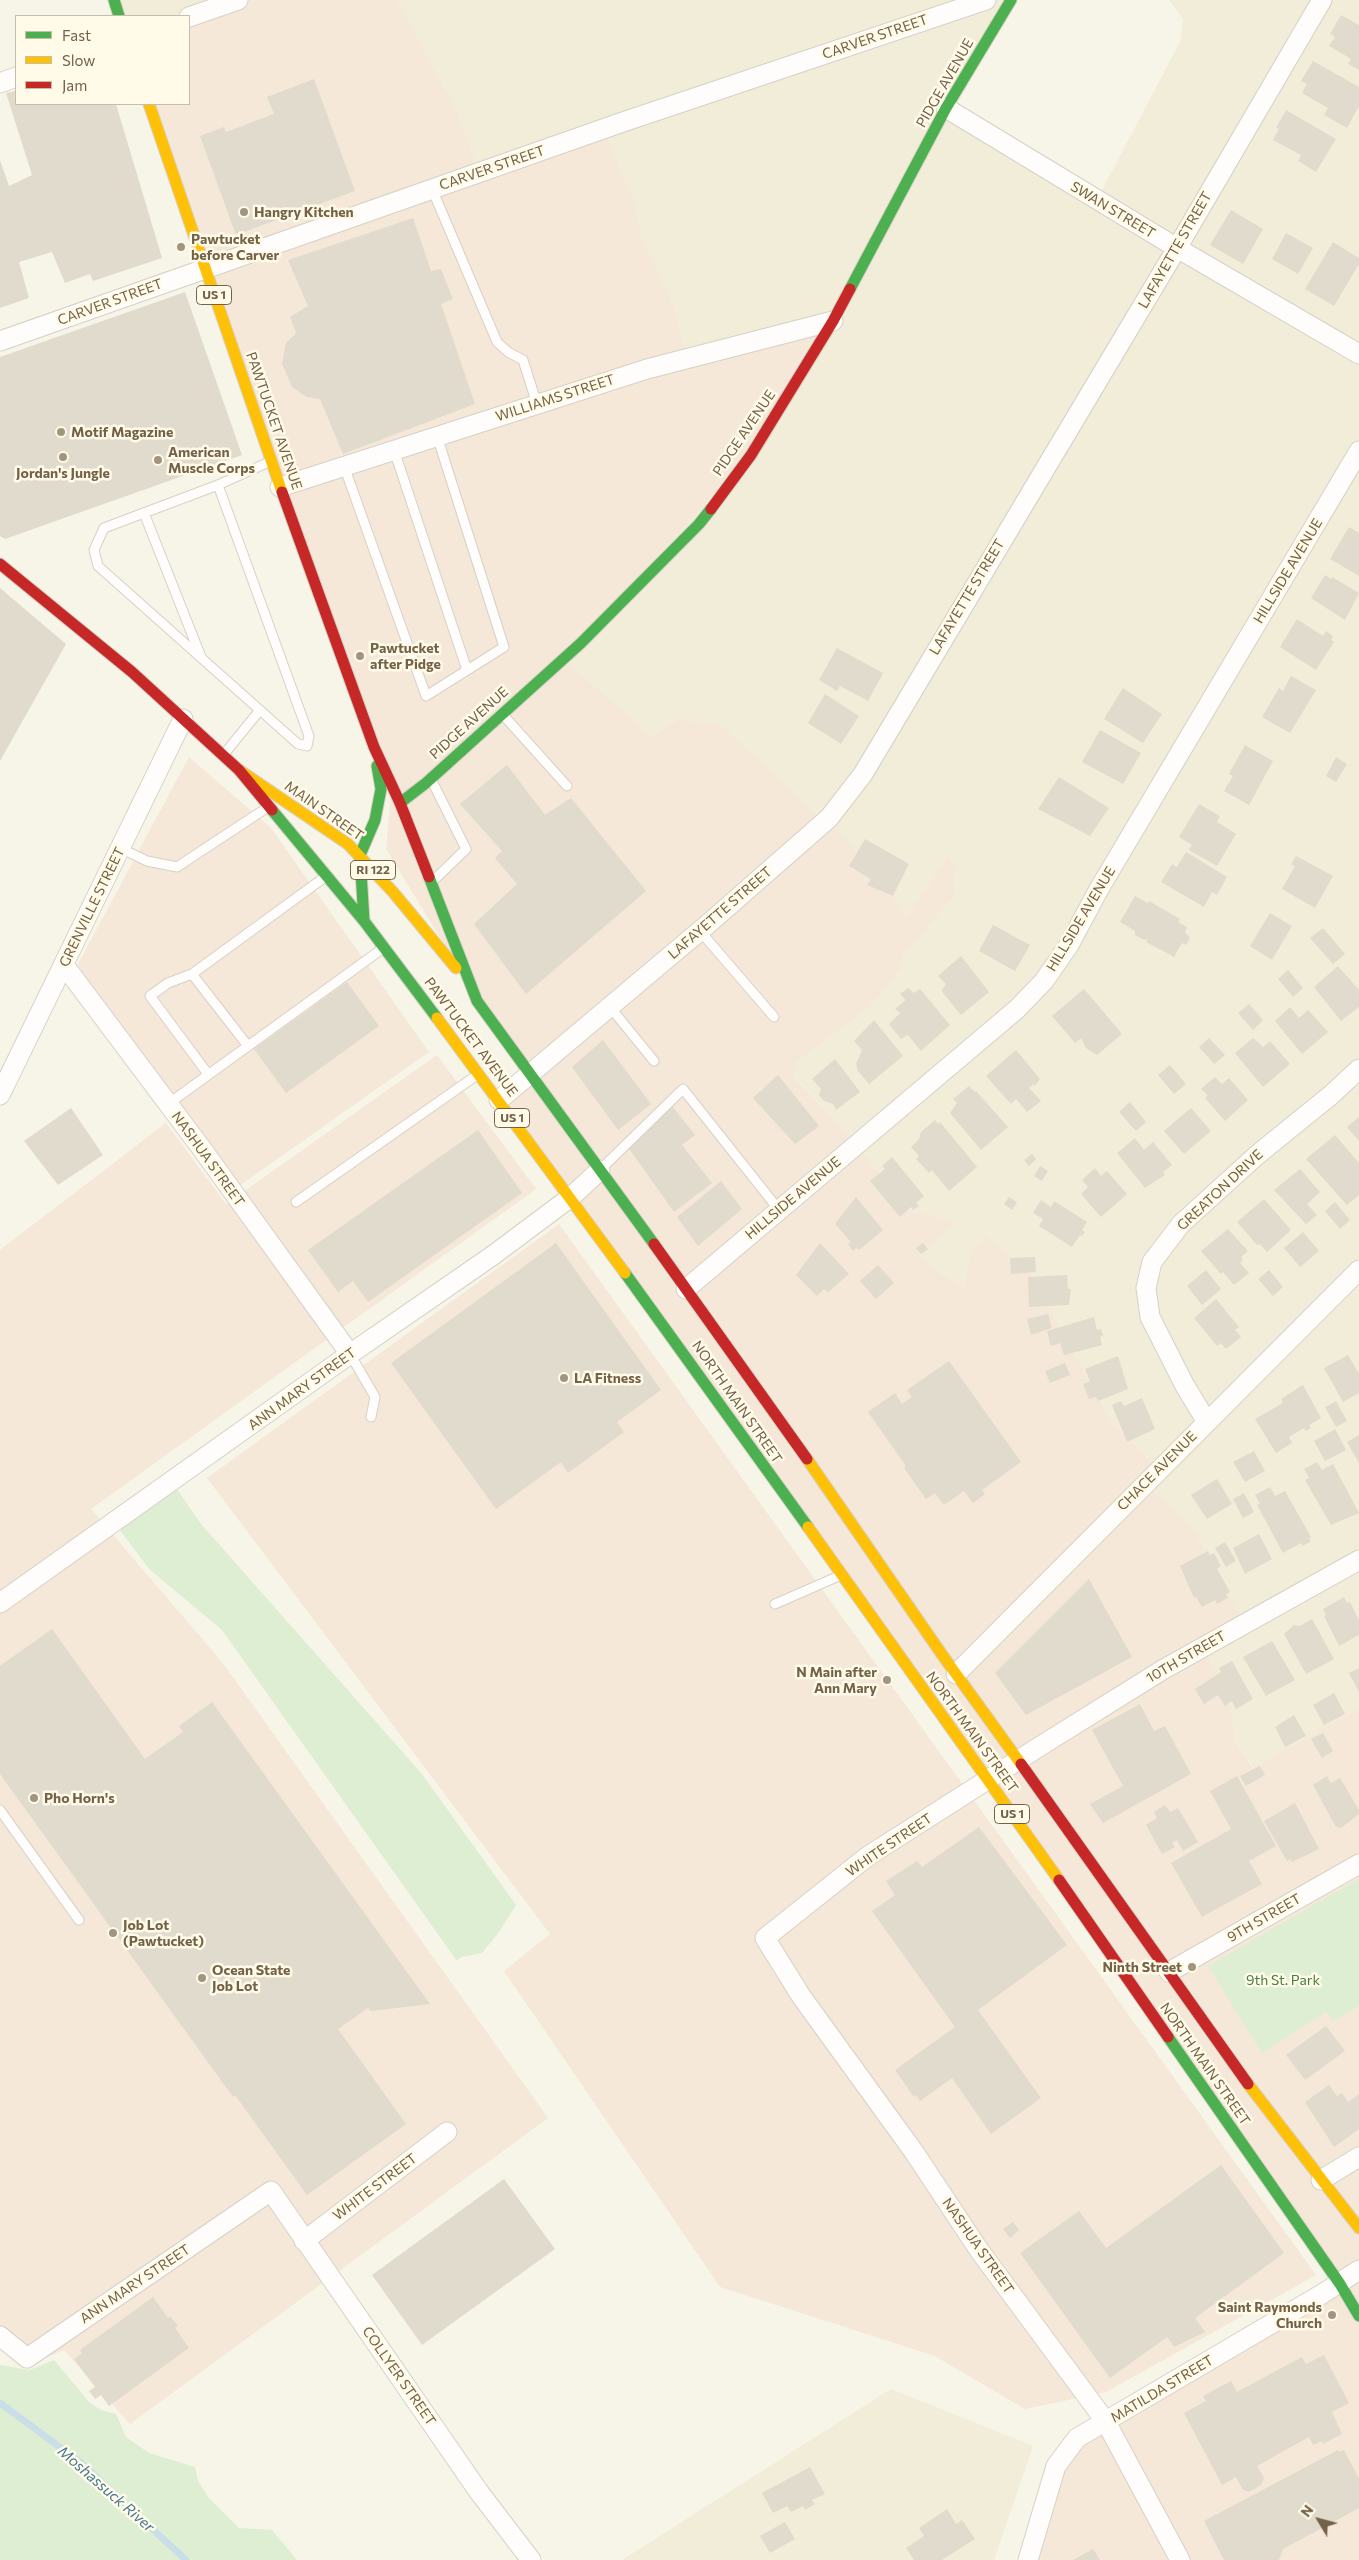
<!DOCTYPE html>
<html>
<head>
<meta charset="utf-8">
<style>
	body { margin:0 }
	#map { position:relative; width:1359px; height:2560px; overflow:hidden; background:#f7f4e8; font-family:Commissioner,sans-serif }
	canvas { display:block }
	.legend { position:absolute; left:15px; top:15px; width:175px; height:90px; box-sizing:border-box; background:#fffbe8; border:1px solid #c7bea8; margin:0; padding:6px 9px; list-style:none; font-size:15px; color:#746248 }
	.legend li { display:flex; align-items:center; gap:10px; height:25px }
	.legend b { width:25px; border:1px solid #c7bea8 }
	.north { position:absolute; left:1294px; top:2495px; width:50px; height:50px; -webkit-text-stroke:4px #fffbe8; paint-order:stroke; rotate:307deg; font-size:14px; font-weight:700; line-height:20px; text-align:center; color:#746248 }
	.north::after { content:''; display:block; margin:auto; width:18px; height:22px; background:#746248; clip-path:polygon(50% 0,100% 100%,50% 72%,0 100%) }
</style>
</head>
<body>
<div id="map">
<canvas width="1359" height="2560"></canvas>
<ul class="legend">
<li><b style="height:6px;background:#4caf50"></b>Fast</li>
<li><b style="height:6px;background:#ffc107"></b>Slow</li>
<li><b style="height:6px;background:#c62828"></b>Jam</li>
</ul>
<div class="north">N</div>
</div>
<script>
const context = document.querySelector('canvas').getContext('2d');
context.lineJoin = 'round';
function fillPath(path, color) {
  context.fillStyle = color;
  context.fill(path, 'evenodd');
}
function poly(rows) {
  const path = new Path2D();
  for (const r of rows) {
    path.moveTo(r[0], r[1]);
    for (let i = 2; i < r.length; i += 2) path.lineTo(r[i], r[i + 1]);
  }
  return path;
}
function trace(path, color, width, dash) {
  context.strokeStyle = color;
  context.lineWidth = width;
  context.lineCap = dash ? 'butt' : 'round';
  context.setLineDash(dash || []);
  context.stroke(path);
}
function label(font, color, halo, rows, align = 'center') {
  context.font = font + ' Commissioner,sans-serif';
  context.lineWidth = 5;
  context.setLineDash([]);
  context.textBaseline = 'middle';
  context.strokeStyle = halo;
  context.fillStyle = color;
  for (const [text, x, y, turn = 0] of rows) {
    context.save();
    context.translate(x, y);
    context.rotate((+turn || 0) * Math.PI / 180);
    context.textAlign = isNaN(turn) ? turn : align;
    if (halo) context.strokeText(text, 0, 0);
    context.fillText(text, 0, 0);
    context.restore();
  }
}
fillPath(poly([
	[116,0,232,0,185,16,122,16],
	[397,0,1017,0,951,113,1101,192,1181,40,1183,19,1169,0,1359,0,1359,1708,1254,1768,1235,1740,1229,1694,1205,1650,1193,1529,1153,1490,1163,1473,1112,1423,1031,1273,970,1253,964,1287,930,1267,917,1252,946,1234,954,1222,910,1211,850,1136,794,1076,797,1062,870,1007,900,971,903,955,955,896,948,855,906,919,888,889,821,820,678,719,652,736,565,660,686,353,674,306,641,235,636,206,478,168,456,108],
	[891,2389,1033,2446,994,2560,622,2560]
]), '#f2edd8');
fillPath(poly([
	[232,0,397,0,456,108,478,168,604,131,636,206,641,235,674,306,686,353,820,322,748,455,565,660,652,736,678,719,722,726,821,819,832,823,888,889,906,918,948,855,956,867,953,880,955,896,903,955,900,971,870,1007,797,1062,794,1077,850,1136,910,1211,955,1222,946,1234,918,1252,930,1267,964,1287,970,1253,985,1236,1031,1273,1112,1423,1163,1473,1153,1490,1193,1529,1244,1620,1205,1650,1229,1694,1235,1741,1253,1768,1359,1708,1359,2560,1036,2560,1068,2452,1343,2284,500,1103,524,1075,386,849,391,793,153,104,189,104,189,16],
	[189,757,271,828,429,1052,239,1186,77,966],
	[437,1055,536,1189,91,1509,222,1662,548,2118,130,2424,64,2350,26,2366,0,2345,0,1250,166,1123,226,1204],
	[559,1224,1316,2275,1106,2392,1025,2409,935,2356,720,2287,504,1971,550,1934,207,1478]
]), '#f5e8d8');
fillPath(poly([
	[172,1482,201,1524,422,1774,516,1905,499,1932,482,1953,461,1957,457,1961,222,1630,149,1569,114,1522],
	[1359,1879,1359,2006,1333,2021,1326,2012,1262,2053,1208,1966],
	[54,2360,90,2403,101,2410,116,2414,126,2437,149,2453,195,2467,198,2481,209,2498,239,2528,272,2530,297,2560,0,2560,0,2365,30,2370]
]), '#ddeed2');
trace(poly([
	[0,2403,80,2462,186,2560]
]), '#cadee7', 7);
fillPath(poly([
	[1341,15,1359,25,1359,70,1348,64,1351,59,1329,46,1335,37,1330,34],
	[1313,61,1359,87,1359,106,1347,128,1324,115,1328,108,1302,93,1307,84,1301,81],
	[314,79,355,191,236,235,200,136,224,127,226,132,274,114,267,97],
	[16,91,16,104,116,104,162,258,93,281,90,274,65,283,52,252,19,262,29,298,0,308,0,160,9,186,32,175,6,93],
	[1286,110,1336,139,1316,172,1298,161,1301,155,1273,140,1279,129,1276,128],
	[1231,210,1263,229,1243,264,1210,245],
	[413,218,431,271,441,269,453,299,441,304,475,404,343,454,320,399,307,397,292,387,282,364,286,343,296,333,290,317,308,306,288,260],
	[1286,233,1313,248,1298,274,1272,259],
	[1333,242,1359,258,1359,264,1334,306,1305,289],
	[185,292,242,455,5,539,0,536,0,357],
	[1349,527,1359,533,1359,576,1330,559],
	[1325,575,1331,579,1332,577,1359,593,1345,620,1311,598],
	[0,588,66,644,0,761],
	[1297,619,1323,636,1326,631,1333,636,1331,640,1334,642,1316,670,1280,647],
	[837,648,883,673,868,701,840,686,837,691,819,680],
	[1291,676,1316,690,1290,733,1262,717,1279,688,1283,691],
	[1123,688,1162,714,1143,743,1104,719],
	[825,694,859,716,841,744,808,723],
	[1100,730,1141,753,1123,784,1082,762],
	[1245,745,1273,761,1249,805,1224,791,1233,776,1229,774],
	[1336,757,1347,764,1336,782,1326,776],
	[507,765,545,815,571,798,646,891,526,994,474,924,517,884,495,858,502,851,460,804],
	[1059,777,1109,808,1090,836,1038,809],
	[1199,804,1220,816,1217,822,1236,834,1217,866,1189,850,1192,845,1179,837],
	[865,839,909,864,893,896,867,885,871,879,849,866],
	[1186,852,1227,877,1217,895,1212,892,1204,907,1161,882,1172,864,1177,867],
	[1296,856,1333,876,1315,908,1282,889,1295,866,1291,864],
	[1135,896,1148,903,1149,901,1180,919,1178,922,1187,927,1185,932,1190,938,1186,945,1182,943,1174,957,1146,942,1148,939,1144,940,1135,935,1135,931,1120,922],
	[1270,913,1292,926,1272,960,1250,946],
	[993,925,1030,945,1015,971,979,951],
	[1323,928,1345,954,1333,964,1310,938],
	[961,956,989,992,961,1015,943,993,942,990,946,984,938,976],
	[1338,966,1359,990,1359,1007,1341,1021,1314,987],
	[1288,970,1303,988,1293,997,1278,979],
	[347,982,379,1026,286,1093,254,1049],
	[908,988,914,993,920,989,950,1025,921,1051,908,1035,901,1039,889,1024,900,1013,895,1009,906,1000,900,994],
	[1084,989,1122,1034,1097,1055,1086,1048,1081,1038,1075,1043,1052,1016],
	[1249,1004,1263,1020,1253,1030,1238,1013],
	[1290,1007,1299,1018,1308,1010,1328,1032,1302,1054,1275,1021],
	[874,1020,903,1056,869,1084,858,1071,856,1064,862,1050,854,1041],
	[1209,1038,1225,1055,1214,1064,1199,1047],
	[1253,1038,1263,1047,1270,1041,1290,1064,1263,1087,1235,1053],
	[603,1040,651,1104,618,1130,572,1067],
	[1016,1050,1040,1079,1035,1086,1034,1084,1029,1088,1041,1101,1027,1112,1016,1099,1011,1104,986,1076],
	[835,1059,860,1092,836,1110,833,1104,824,1101,819,1095,821,1089,812,1079],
	[1170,1065,1186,1084,1174,1094,1158,1075],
	[778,1075,819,1126,795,1144,753,1098],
	[1215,1077,1222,1084,1229,1078,1248,1100,1225,1121,1205,1098,1208,1095,1201,1089],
	[969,1086,975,1092,976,1091,1008,1127,981,1150,950,1113,957,1103,953,1099],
	[1130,1102,1146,1122,1136,1131,1119,1112],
	[672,1106,695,1135,682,1145,712,1183,674,1212,628,1147],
	[71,1108,103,1155,58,1185,24,1141],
	[1191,1108,1211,1131,1184,1154,1164,1131],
	[1359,1117,1359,1141,1347,1127],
	[935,1120,938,1124,940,1122,977,1167,949,1191,932,1170,929,1173,916,1159,919,1156,911,1147,919,1139,921,1132],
	[478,1130,522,1193,368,1302,353,1281,338,1292,308,1250],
	[1335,1135,1359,1163,1359,1195,1347,1205,1306,1159],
	[1135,1138,1144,1150,1153,1142,1172,1165,1163,1172,1165,1175,1145,1188,1117,1153],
	[1032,1154,1036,1159,1029,1166,1024,1160],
	[892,1157,924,1196,916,1203,919,1206,913,1210,911,1207,900,1217,870,1181,885,1169,882,1166],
	[1040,1166,1048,1171,1042,1181,1034,1176],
	[1095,1168,1101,1176,1107,1171,1127,1194,1101,1217,1081,1194,1088,1187,1082,1180],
	[1300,1169,1320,1192,1307,1204,1317,1215,1306,1224,1274,1190],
	[721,1181,742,1209,698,1246,677,1217],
	[856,1197,883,1230,859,1250,856,1248,853,1251,848,1244,851,1242,835,1224],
	[1009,1197,1017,1202,1012,1210,1004,1204],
	[1264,1199,1291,1230,1267,1252,1260,1244,1257,1245,1237,1222],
	[1041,1200,1051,1207,1054,1201,1087,1222,1082,1230,1085,1232,1082,1236,1080,1235,1072,1247,1039,1226,1043,1219,1033,1213],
	[1335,1202,1350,1220,1340,1229,1325,1211],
	[1228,1229,1248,1251,1241,1257,1243,1260,1240,1263,1249,1273,1234,1285,1223,1272,1221,1274,1201,1251],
	[1303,1232,1319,1251,1300,1267,1284,1248],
	[556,1243,661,1390,617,1422,624,1432,568,1473,561,1462,496,1509,391,1363],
	[820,1243,849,1274,828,1292,824,1289,817,1296,796,1275],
	[923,1243,928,1249,921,1254,916,1248],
	[1035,1257,1036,1272,1011,1274,1010,1258],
	[878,1265,894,1283,876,1299,860,1281],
	[1206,1270,1221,1289,1202,1305,1187,1286],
	[1269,1270,1283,1287,1273,1296,1258,1279],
	[1067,1275,1068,1289,1071,1289,1069,1305,1029,1307,1028,1277],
	[1216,1299,1239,1327,1235,1330,1241,1337,1226,1349,1221,1343,1217,1346,1194,1318],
	[1048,1314,1052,1328,1031,1335,1027,1319],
	[1094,1317,1097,1330,1101,1329,1103,1336,1100,1337,1102,1345,1064,1355,1060,1343,1051,1346,1047,1331],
	[1348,1355,1359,1374,1359,1393,1343,1402,1324,1368],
	[1118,1356,1128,1389,1098,1401,1096,1397,1089,1399,1083,1384,1090,1381,1085,1369],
	[949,1361,1021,1462,982,1490,985,1494,973,1503,964,1491,944,1505,935,1493,926,1499,904,1468,906,1466,868,1412,895,1393,902,1404,912,1397,907,1390],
	[1065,1363,1070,1375,1050,1383,1045,1371],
	[1303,1385,1321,1418,1309,1425,1311,1428,1306,1431,1304,1428,1289,1437,1292,1443,1276,1453,1255,1419,1283,1403,1281,1399],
	[1142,1398,1155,1429,1127,1442,1112,1405,1121,1401,1124,1406],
	[1336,1401,1347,1421,1336,1427,1325,1407],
	[1335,1429,1346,1450,1325,1461,1314,1441],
	[1359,1435,1359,1463,1347,1442],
	[1254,1451,1265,1471,1245,1482,1233,1462],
	[1317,1462,1322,1470,1333,1464,1359,1513,1331,1525,1305,1480,1309,1478,1304,1469],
	[1217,1479,1232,1504,1207,1519,1191,1495],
	[1270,1487,1275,1496,1285,1491,1311,1537,1309,1538,1311,1541,1303,1546,1301,1543,1283,1553,1257,1505,1260,1504,1255,1495],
	[1244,1493,1254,1512,1243,1518,1233,1499],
	[1259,1534,1272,1559,1245,1574,1233,1548],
	[1225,1542,1236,1561,1226,1567,1215,1548],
	[1208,1551,1210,1555,1214,1553,1221,1566,1217,1569,1230,1592,1226,1594,1228,1598,1217,1604,1215,1600,1202,1607,1196,1597,1194,1598,1180,1566],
	[1089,1579,1132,1657,1026,1715,995,1673],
	[1344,1597,1347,1603,1350,1602,1359,1620,1359,1635,1339,1646,1324,1616,1326,1615,1323,1609],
	[1312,1619,1334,1659,1306,1674,1284,1634,1294,1625,1300,1626],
	[52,1629,145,1759,183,1732,179,1726,212,1702,430,2004,371,2011,368,2008,338,2029,406,2124,307,2195,235,2095,233,2097,0,1774,0,1666],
	[1272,1641,1295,1680,1266,1696,1243,1657],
	[1232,1661,1253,1699,1236,1709,1232,1701,1225,1706,1218,1695,1204,1704,1195,1689,1221,1672,1219,1668],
	[1359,1668,1359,1692,1349,1673],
	[1334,1693,1345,1714,1324,1725,1313,1705],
	[1140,1704,1154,1731,1165,1726,1191,1774,1103,1823,1090,1804,1123,1786,1092,1730],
	[1294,1715,1306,1736,1285,1747,1275,1727],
	[1323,1733,1333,1751,1322,1758,1311,1739],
	[1260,1766,1265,1775,1246,1786,1240,1776],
	[1237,1776,1276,1846,1249,1861,1262,1884,1202,1917,1171,1863,1231,1829,1210,1791],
	[1327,1776,1331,1783,1340,1778,1359,1810,1359,1814,1341,1828,1336,1827,1313,1785],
	[1295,1803,1319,1849,1292,1862,1290,1859,1287,1861,1264,1821],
	[1165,1805,1170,1812,1178,1808,1198,1842,1183,1851,1177,1840,1172,1843,1175,1847,1162,1854,1146,1825,1157,1818,1154,1812],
	[979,1827,1067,1945,978,2010,1041,2098,991,2134,952,2078,920,2101,916,2095,914,2097,895,2070,955,2027,872,1911,895,1895,886,1881,917,1861,922,1867],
	[1326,2026,1345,2051,1305,2080,1286,2055],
	[1329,2085,1337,2096,1342,2093,1348,2102,1359,2094,1359,2129,1334,2147,1305,2102],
	[1221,2165,1284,2253,1195,2318,1205,2332,1174,2347,1167,2337,1110,2378,1020,2253,1079,2211,1106,2248],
	[504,2179,555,2249,422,2345,372,2275],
	[1013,2222,1019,2230,1010,2238,1003,2229],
	[153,2297,168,2318,170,2316,178,2326,175,2328,189,2348,109,2406,101,2395,95,2399,89,2391,95,2387,74,2359,82,2353,80,2350],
	[1324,2355,1349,2403,1332,2412,1342,2434,1323,2444,1322,2441,1313,2445,1309,2437,1257,2466,1264,2478,1261,2485,1249,2492,1243,2490,1236,2477,1222,2485,1184,2413,1206,2401,1203,2396,1231,2381,1237,2392,1302,2357,1306,2364],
	[1338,2450,1340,2452,1344,2450,1359,2479,1359,2508,1283,2549,1279,2560,1224,2560,1204,2521],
	[810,2467,825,2494,812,2500,815,2504,805,2510,803,2506,791,2512,787,2506,773,2513,762,2493],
	[947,2509,956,2524,962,2520,975,2539,942,2560,914,2560,906,2548,924,2536,919,2528],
	[785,2522,795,2539,770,2553,760,2536],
	[1093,2549,1100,2560,1073,2560]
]), '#e1dbcd');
const lane = poly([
	[432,189,497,342,508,352,523,360,537,404],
	[394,450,467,670],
	[344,466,426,696,504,647,437,436],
	[218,485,309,736,307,746,298,744,98,566,94,550,104,528,218,485,269,462],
	[144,513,201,657],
	[504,716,567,786],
	[225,753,260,710],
	[432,781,466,849,435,879],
	[120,848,147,861,177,867,268,807],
	[700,931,774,1017],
	[192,974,325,877],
	[610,1007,654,1061],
	[208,1074,150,996,168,983,192,974,248,1046],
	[168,1104,382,949],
	[602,1168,683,1089,779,1210],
	[296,1202,477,1075],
	[350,1354,375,1397,371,1417],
	[775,1604,839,1576],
	[0,1810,79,1920]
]);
const street = poly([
	[189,17,238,0],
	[0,83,16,77],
	[946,108,1177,248,1359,354],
	[0,341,620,123,986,0],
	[280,487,647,369,833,321],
	[64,965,202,1149,350,1354],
	[0,1095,183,719],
	[499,1100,708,924,829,818,863,774,1177,248,1322,0],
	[686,1289,1017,1009,1044,981,1069,945,1099,889,1359,451],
	[1207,1422,1185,1386,1150,1317,1146,1288,1152,1262,1181,1224,1257,1155,1331,1095,1359,1069],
	[0,1603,350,1354,492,1256,571,1197,600,1170],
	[956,1674,1359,1270],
	[1169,1972,1359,1864],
	[1321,2180,1359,2157],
	[304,2241,447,2132],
	[0,2336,27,2358,271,2191,479,2492,531,2560],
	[1028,2560,1056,2466,1077,2438,1322,2294,1359,2270],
	[1180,2560,1106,2422,979,2250,914,2152,801,1996,765,1938,868,1856,1042,1745,1164,1669,1359,1560]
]);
const fast = poly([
	[114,0,119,16],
	[850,289,946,108,1011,0],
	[377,766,381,789,375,820,360,855,364,921,437,1018],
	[400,803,426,783,581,643,699,524,711,509],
	[272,810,364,921],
	[429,877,477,1001,654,1244],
	[625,1273,808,1527],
	[1168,2037,1340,2284,1359,2316]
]);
const slow = poly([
	[149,104,282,492],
	[239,770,348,844,393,892,456,968],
	[437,1018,625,1273],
	[807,1459,943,1656,1021,1764],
	[808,1527,1059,1880],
	[1248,2084,1359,2228]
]);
const jam = poly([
	[282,492,374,747,400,803,429,877],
	[711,509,751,455,833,321,850,289],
	[0,564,132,672,239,770,272,810],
	[654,1244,807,1459],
	[1021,1764,1248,2084],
	[1059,1880,1168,2037]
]);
trace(lane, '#d6d1c6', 11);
trace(street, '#d6d1c6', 21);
trace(fast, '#d6d1c6', 13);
trace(slow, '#d6d1c6', 13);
trace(jam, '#d6d1c6', 13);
trace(lane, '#fefdfc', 9);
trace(street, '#fefdfc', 19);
trace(fast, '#4caf50', 11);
trace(slow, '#ffc107', 11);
trace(jam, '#c62828', 11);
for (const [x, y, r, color] of [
	[244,212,5,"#a29580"],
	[181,247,5,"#a29580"],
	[61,432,5,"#a29580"],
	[63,457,5,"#a29580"],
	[158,460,5,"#a29580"],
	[360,656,5,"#a29580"],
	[564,1378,5,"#a29580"],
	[887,1680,5,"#a29580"],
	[34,1798,5,"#a29580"],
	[113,1933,5,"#a29580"],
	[1192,1967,5,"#a29580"],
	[202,1978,5,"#a29580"],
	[1332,2315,5,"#a29580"]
]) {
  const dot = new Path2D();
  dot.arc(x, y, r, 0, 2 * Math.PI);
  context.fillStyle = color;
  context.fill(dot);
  trace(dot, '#fffbe8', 2);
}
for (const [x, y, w] of [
	[214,295,35],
	[373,870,45],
	[512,1118,35],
	[1012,1814,35]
]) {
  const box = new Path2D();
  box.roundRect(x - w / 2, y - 9.5, w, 19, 4);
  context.fillStyle = '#fffbe8';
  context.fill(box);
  trace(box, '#746248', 1);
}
label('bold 12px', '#746248', null, [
	["US 1",214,295],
	["RI 122",373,870],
	["US 1",512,1118],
	["US 1",1012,1814]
]);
label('14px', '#746248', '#fffbe8', [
	["CARVER STREET",875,37,-19],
	["PIDGE AVENUE",945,83,-60],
	["CARVER STREET",492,168,-19],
	["SWAN STREET",1113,210,31],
	["LAFAYETTE STREET",1175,250,-60],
	["CARVER STREET",110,302,-20],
	["WILLIAMS STREET",555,398,-18],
	["PAWTUCKET AVENUE",274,421,71],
	["PIDGE AVENUE",744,433,-56],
	["HILLSIDE AVENUE",1288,571,-59],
	["LAFAYETTE STREET",967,597,-59],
	["PIDGE AVENUE",469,723,-42],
	["MAIN STREET",324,811,35],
	["GRENVILLE STREET",92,907,-64],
	["LAFAYETTE STREET",720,913,-41],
	["HILLSIDE AVENUE",1081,919,-59],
	["PAWTUCKET AVENUE",471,1037,53],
	["NASHUA STREET",208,1159,54],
	["GREATON DRIVE",1220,1190,-43],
	["HILLSIDE AVENUE",793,1198,-40],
	["ANN MARY STREET",302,1389,-36],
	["NORTH MAIN STREET",737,1402,55],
	["CHACE AVENUE",1157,1471,-45],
	["10TH STREET",1186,1657,-30],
	["NORTH MAIN STREET",972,1732,54],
	["WHITE STREET",889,1845,-34],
	["9TH STREET",1264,1918,-30],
	["NORTH MAIN STREET",1205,2064,55],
	["WHITE STREET",375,2187,-37],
	["NASHUA STREET",978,2246,55],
	["ANN MARY STREET",135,2284,-34],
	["COLLYER STREET",399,2376,55],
	["MATILDA STREET",1162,2389,-31]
]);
label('bold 14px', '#746248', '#fffbe8', [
	["Hangry Kitchen",254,212],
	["Pawtucket",191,239],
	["before Carver",191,255],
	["Motif Magazine",71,432],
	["American",168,452],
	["Muscle Corps",168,468],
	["Jordan's Jungle",63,473,"center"],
	["Pawtucket",370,648],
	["after Pidge",370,664],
	["LA Fitness",574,1378],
	["N Main after",877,1672,"right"],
	["Ann Mary",877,1688,"right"],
	["Pho Horn's",44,1798],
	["Job Lot",123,1925],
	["(Pawtucket)",123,1941],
	["Ninth Street",1182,1967,"right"],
	["Ocean State",212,1970],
	["Job Lot",212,1986],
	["Saint Raymonds",1322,2307,"right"],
	["Church",1322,2323,"right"]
], 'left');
label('14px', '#468042', '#fffbe8', [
	["9th St. Park",1283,1980]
]);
label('italic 15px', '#477796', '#fffbe8', [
	["Moshassuck River",106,2489,41]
]);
</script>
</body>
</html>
